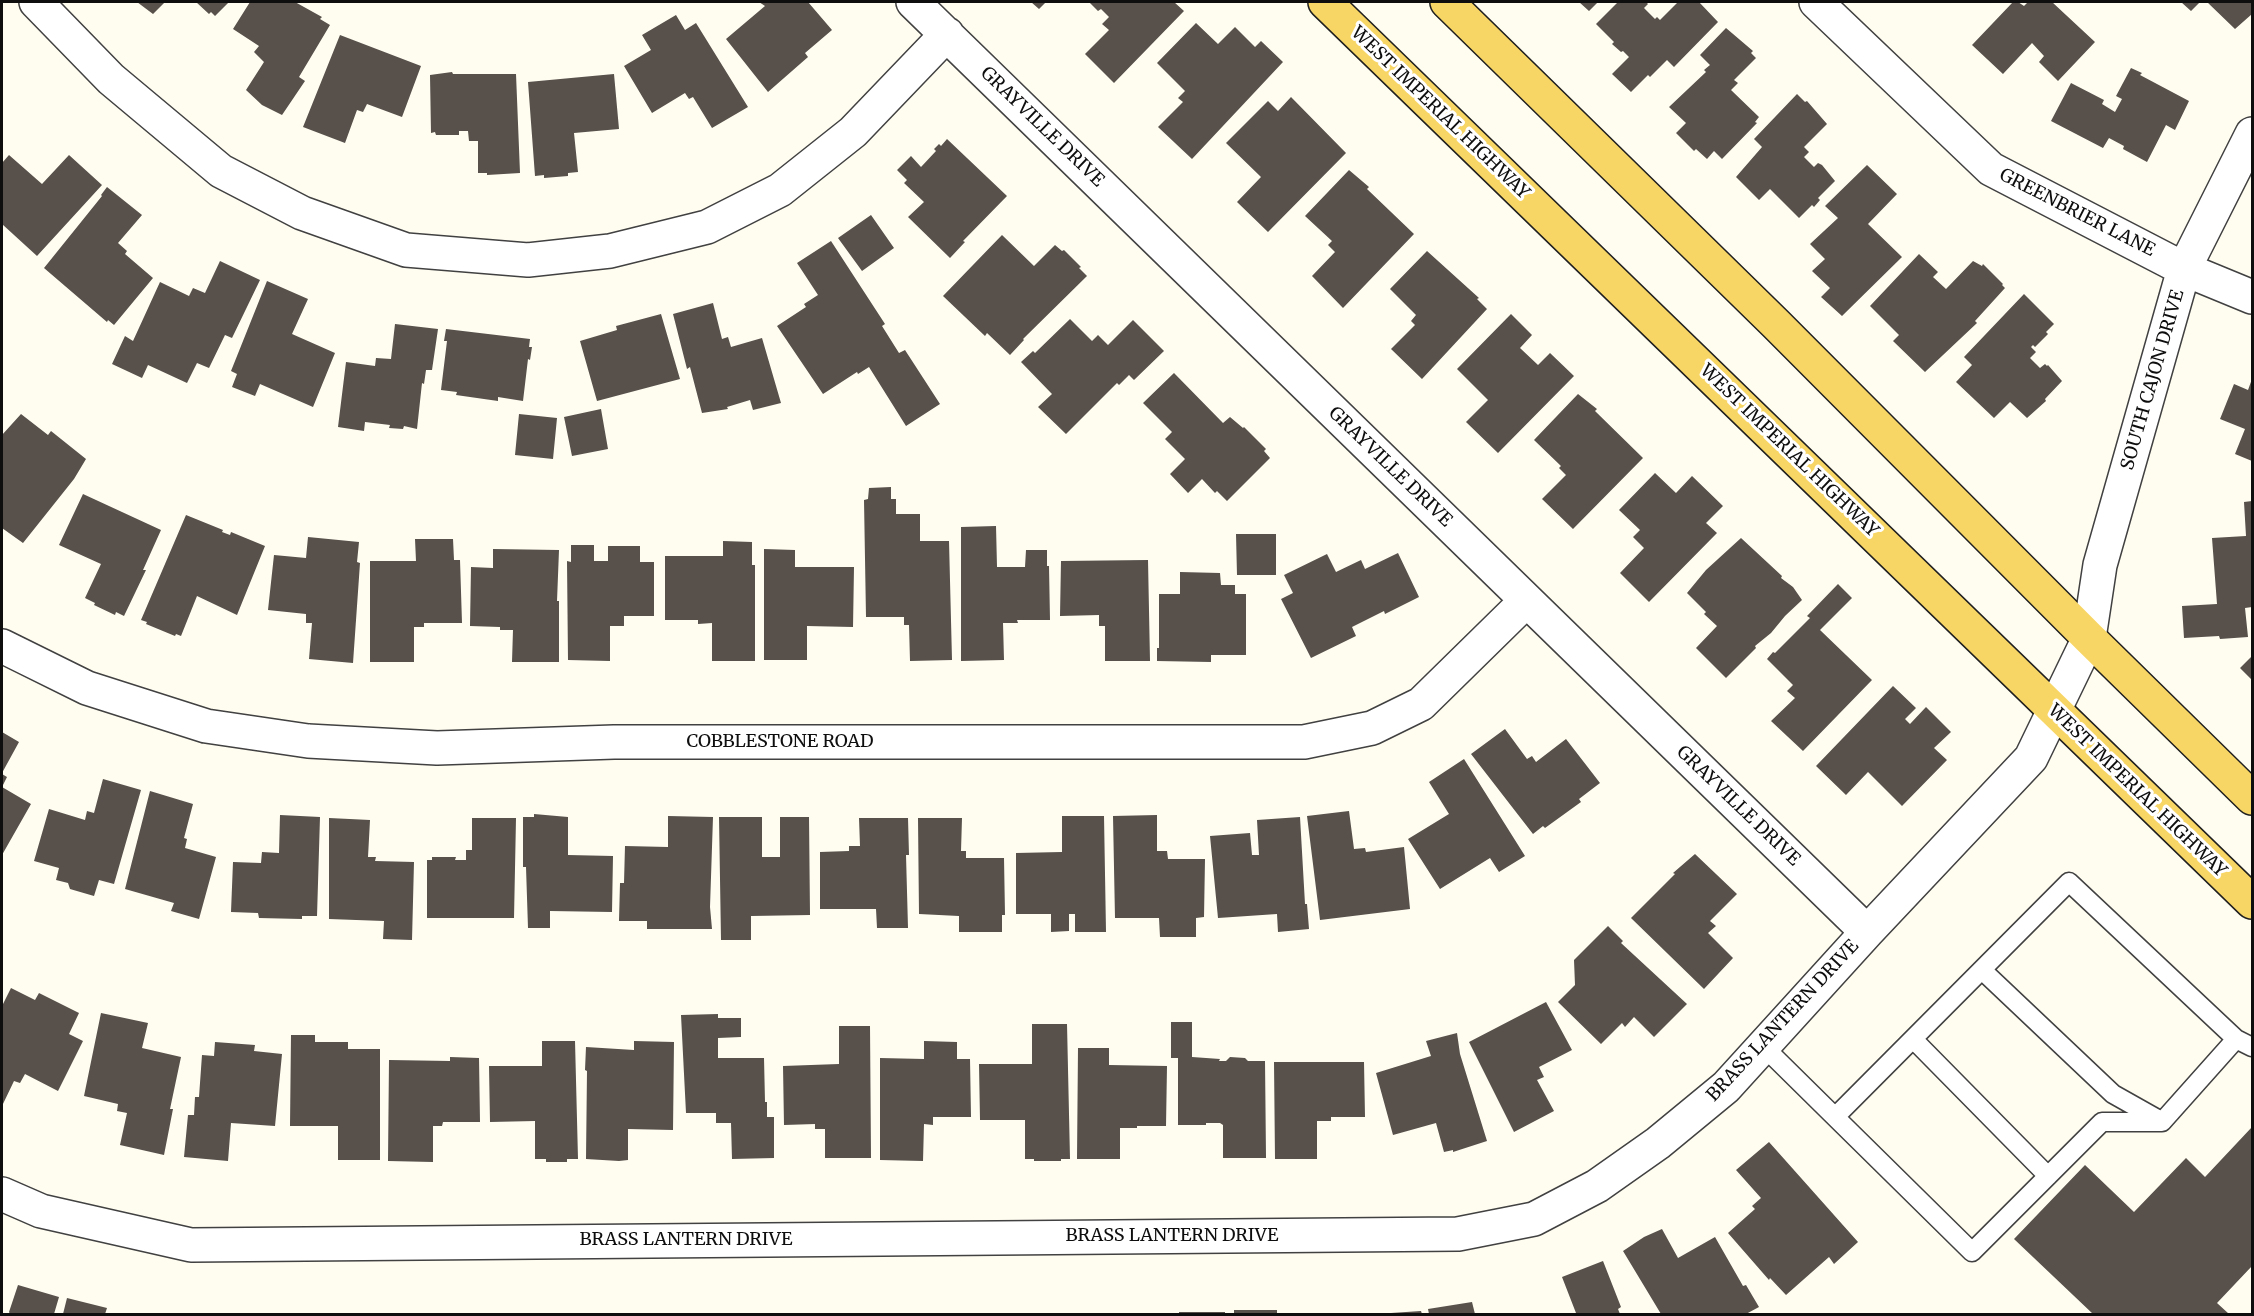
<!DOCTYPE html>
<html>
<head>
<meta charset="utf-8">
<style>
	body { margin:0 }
	#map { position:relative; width:2254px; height:1316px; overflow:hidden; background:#fffcf0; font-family:Merriweather,serif }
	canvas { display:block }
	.frame { position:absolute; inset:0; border:3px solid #0e0e0e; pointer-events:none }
</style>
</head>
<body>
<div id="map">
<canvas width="2254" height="1316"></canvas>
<div class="frame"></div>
</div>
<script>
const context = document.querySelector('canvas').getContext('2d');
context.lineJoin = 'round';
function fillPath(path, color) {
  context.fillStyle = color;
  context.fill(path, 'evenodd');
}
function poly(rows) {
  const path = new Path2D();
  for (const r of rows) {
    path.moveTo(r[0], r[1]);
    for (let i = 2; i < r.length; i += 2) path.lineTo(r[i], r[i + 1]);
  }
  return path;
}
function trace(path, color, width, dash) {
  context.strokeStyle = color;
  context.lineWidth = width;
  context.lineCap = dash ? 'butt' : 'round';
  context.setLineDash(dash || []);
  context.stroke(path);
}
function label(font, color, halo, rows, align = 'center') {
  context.font = font + ' Merriweather,serif';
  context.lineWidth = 6;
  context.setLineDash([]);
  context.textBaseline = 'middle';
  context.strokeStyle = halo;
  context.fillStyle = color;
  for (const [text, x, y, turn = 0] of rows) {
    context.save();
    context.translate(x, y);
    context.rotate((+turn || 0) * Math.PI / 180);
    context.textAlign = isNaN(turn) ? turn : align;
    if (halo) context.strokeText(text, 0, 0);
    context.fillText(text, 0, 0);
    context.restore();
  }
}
fillPath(poly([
	[137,2,165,2,153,14],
	[196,2,229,2,215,16,211,12,209,14],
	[250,2,295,2,322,17,320,19,330,25,299,77,305,81,282,115,262,105,246,90,264,62,254,52,259,46,233,29],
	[759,2,808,2,832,30,805,53,808,57,768,92,726,39,765,6],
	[1031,2,1046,2,1039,9],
	[1089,2,1174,2,1184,11,1114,83,1085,54,1109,30,1102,24,1109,17,1101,9,1098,11],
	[1579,2,1598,2,1589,11],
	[1618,2,1646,2,1648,4,1644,8,1655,19,1657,17,1660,20,1678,2,1699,2,1718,22,1674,67,1667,60,1650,77,1648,75,1631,92,1612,74,1629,57,1623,51,1621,52,1612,44,1614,42,1596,24],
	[2013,2,2018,2,2024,6,2028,2,2052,2,2095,42,2058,81,2039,62,2044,56,2032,43,2003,74,1972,45],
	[2181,2,2200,2,2191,11],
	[2207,2,2252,2,2252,14,2235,29],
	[676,15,685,30,696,23,748,107,712,128,693,97,689,99,685,93,652,113,624,66,651,50,642,35],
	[1196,23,1218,44,1235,27,1255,47,1261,41,1283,62,1192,159,1158,127,1183,102,1178,98,1185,91,1157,63],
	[1726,28,1753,51,1751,53,1756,58,1734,80,1738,83,1731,90,1759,117,1755,122,1757,123,1722,159,1714,151,1707,159,1696,149,1694,151,1676,133,1686,123,1669,107,1706,72,1704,70,1710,65,1700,55],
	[340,35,421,66,402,117,367,104,363,112,357,110,345,143,303,127],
	[2131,68,2142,73,2140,75,2189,101,2175,130,2166,125,2147,162,2123,149,2124,146,2109,138,2103,148,2051,121,2071,83,2104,100,2102,104,2115,112,2122,99,2116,96],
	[452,72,453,74,516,74,520,173,487,175,487,173,478,173,478,141,469,141,468,131,459,131,459,135,436,135,435,132,431,133,430,75],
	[614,74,619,129,574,133,578,172,568,173,568,176,544,178,544,175,535,176,528,82],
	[1797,94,1805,102,1807,101,1827,124,1804,147,1809,152,1804,157,1814,167,1818,163,1822,165,1835,181,1818,198,1820,200,1814,207,1812,205,1799,218,1770,189,1759,200,1736,177,1762,147,1754,139],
	[1291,97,1346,153,1268,232,1237,202,1261,177,1226,143,1268,101,1278,111],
	[947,139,1007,196,963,241,965,242,950,258,908,217,924,202,904,183,907,180,897,170,911,156,921,167,936,151,934,149,939,144,941,146],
	[9,155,42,184,69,155,102,185,37,256,2,224,2,163],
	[1867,165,1897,194,1868,224,1902,257,1842,316,1821,297,1830,288,1812,271,1825,259,1810,244,1838,218,1825,206],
	[1349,170,1369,187,1367,189,1414,234,1343,308,1312,276,1335,252,1328,245,1332,241,1305,216],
	[107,187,142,215,118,243,127,251,125,254,153,278,114,325,108,320,107,322,44,268,102,196,101,195],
	[871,215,894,248,862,271,838,238],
	[1002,235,1034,266,1055,245,1062,251,1064,250,1081,267,1079,268,1087,276,1023,339,1024,340,1010,355,987,333,985,336,943,296],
	[831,241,885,324,882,326,899,353,905,350,940,404,906,426,869,367,858,374,857,372,823,394,777,326,806,307,804,304,818,295,797,263],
	[1427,251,1479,298,1477,299,1487,309,1422,379,1391,349,1415,325,1411,321,1416,315,1390,289],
	[1919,254,1938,272,1933,277,1946,289,1973,261,1982,266,1983,264,2003,284,2002,285,2005,288,1975,321,1977,323,1925,372,1893,341,1899,335,1870,306],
	[220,261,260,280,232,338,225,335,209,368,197,363,187,383,148,365,142,378,112,364,125,336,133,341,160,282,189,296,193,288,205,293],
	[267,281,308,299,292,334,335,353,313,407,260,384,255,396,232,387,237,374,231,371],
	[2024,294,2054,324,2046,332,2048,334,2035,347,2033,345,2031,347,2036,352,2030,358,2040,368,2045,364,2047,366,2048,365,2062,381,2045,399,2046,401,2027,418,2010,402,1994,418,1956,382,1972,365,1964,357],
	[713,303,722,339,728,337,731,347,762,338,781,403,753,410,750,400,727,407,728,409,702,413,690,367,687,369,673,314],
	[661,314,680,379,597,401,580,341,617,330,616,326],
	[1511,314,1532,335,1520,348,1538,365,1550,353,1574,376,1498,453,1466,422,1488,400,1457,369],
	[1070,319,1092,341,1098,335,1108,345,1133,320,1164,351,1134,380,1129,375,1119,385,1117,383,1066,434,1038,407,1052,394,1021,362,1033,351,1035,353],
	[395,324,438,329,432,370,426,370,424,384,422,383,417,429,404,426,403,429,389,428,390,425,365,422,364,431,338,427,346,362,375,366,376,358,391,359],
	[446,329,530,339,529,347,532,347,530,360,528,359,523,401,498,397,498,401,456,395,457,392,441,390,447,341,444,341],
	[1174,373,1223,423,1230,417,1243,428,1244,427,1266,449,1264,451,1270,458,1227,501,1217,491,1215,493,1202,479,1188,493,1170,474,1185,459,1165,439,1172,432,1143,403],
	[2252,379,2252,461,2235,454,2245,429,2220,419,2234,384,2248,390],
	[1578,394,1597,409,1595,411,1643,458,1573,529,1542,499,1566,475,1559,468,1561,466,1534,440],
	[601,409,608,449,572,456,564,417],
	[21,414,48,435,51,431,86,459,74,479,23,543,2,528,2,435],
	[519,414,557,418,553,459,515,455],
	[1655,473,1676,493,1692,476,1723,506,1706,523,1717,533,1649,602,1620,573,1644,548,1633,537,1640,530,1619,510],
	[891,487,891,499,896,499,896,514,920,514,920,541,949,541,952,660,910,661,909,625,904,625,904,617,866,617,864,500,868,499,869,488],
	[83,494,161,530,143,570,146,570,124,616,116,612,115,615,94,605,95,603,85,598,101,564,59,545],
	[2252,501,2252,607,2245,608,2248,637,2220,639,2219,636,2184,638,2182,606,2217,604,2212,538,2246,536,2244,502],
	[186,515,223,530,222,532,230,535,231,532,265,546,237,615,197,596,181,636,176,634,175,636,146,624,147,622,141,620],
	[996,526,997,567,1025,567,1026,550,1047,550,1047,566,1049,566,1050,620,1017,620,1018,623,1003,623,1004,660,961,661,961,527],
	[1236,534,1276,534,1276,575,1237,575],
	[308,537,359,542,357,562,360,563,353,663,309,659,312,623,306,623,306,614,268,610,274,555,306,558],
	[1741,538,1782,576,1781,578,1793,587,1802,600,1785,616,1771,633,1755,646,1756,648,1726,678,1696,648,1717,626,1704,614,1706,612,1687,593,1706,570],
	[415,539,453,539,454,560,460,560,462,623,424,623,424,627,414,627,414,662,370,662,370,561,416,561],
	[723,541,752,542,752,565,755,565,755,661,712,661,712,623,698,624,698,620,665,620,665,556,723,556],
	[571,545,594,545,594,561,608,561,608,546,640,546,640,562,654,562,654,616,624,616,624,626,610,626,610,661,568,660,567,561,571,562],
	[493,549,559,550,557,601,559,601,559,662,512,662,513,630,500,630,500,627,470,626,471,567,493,568],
	[764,549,795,550,795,567,854,567,853,627,807,626,807,660,764,660],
	[1398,553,1419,597,1385,614,1384,611,1352,627,1356,636,1311,658,1281,599,1293,593,1284,575,1327,554,1336,572,1361,560,1365,569],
	[1148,560,1150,661,1105,661,1105,626,1099,626,1099,615,1060,616,1061,561],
	[1180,572,1220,573,1221,585,1235,585,1235,594,1246,594,1246,655,1211,655,1211,662,1157,661,1157,648,1159,648,1159,594,1180,594],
	[1838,584,1852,598,1820,630,1872,680,1803,751,1771,721,1795,698,1787,691,1793,685,1767,659,1773,652,1775,653,1810,618,1807,616],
	[2252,656,2252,680,2240,668],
	[1893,686,1916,708,1905,719,1910,724,1926,707,1951,732,1934,748,1947,760,1902,806,1868,772,1846,795,1816,766],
	[1505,729,1527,759,1532,756,1536,762,1566,739,1600,783,1579,799,1581,802,1545,828,1543,826,1533,834,1471,754],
	[2,732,19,742,2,773],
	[1464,759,1525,856,1499,872,1490,858,1440,889,1408,839,1449,814,1429,782],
	[2,774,7,777,2,787,31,804,2,855],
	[103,779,141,790,114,884,99,880,94,896,70,889,68,883,56,880,59,868,34,861,49,809,85,820,87,811,94,813],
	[150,791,193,804,184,838,187,839,185,848,216,857,199,919,171,911,174,903,125,889],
	[1349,811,1354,849,1365,848,1366,852,1404,847,1410,909,1320,920,1307,816],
	[534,814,568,817,568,855,613,856,612,912,550,911,550,928,528,928,526,867,523,867,523,817,534,817],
	[280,815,320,817,317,916,302,916,302,919,259,918,258,913,231,912,233,862,261,863,262,852,279,853],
	[1157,815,1157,851,1167,851,1168,859,1205,859,1204,917,1196,918,1196,937,1160,937,1159,918,1115,918,1113,816],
	[668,816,713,817,710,907,712,929,647,929,647,921,619,921,620,883,624,883,625,846,668,847],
	[1062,816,1104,816,1106,932,1075,932,1075,914,1069,914,1069,931,1051,932,1051,914,1016,914,1016,853,1062,852],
	[719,817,762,817,762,857,780,857,780,817,809,817,810,915,751,916,751,940,721,940],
	[1300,817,1305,904,1307,904,1309,929,1278,932,1277,914,1218,918,1210,836,1250,833,1252,855,1259,855,1257,820],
	[329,818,370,820,368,857,376,857,375,861,414,862,412,940,383,939,384,921,329,919],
	[472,818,516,818,514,918,427,918,427,860,432,860,432,857,456,857,455,860,466,860,466,850,472,850],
	[859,818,908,818,909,855,906,855,908,928,877,928,876,909,820,909,820,852,849,851,849,846,860,846],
	[918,818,962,818,961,851,966,851,966,858,1004,858,1005,915,1002,915,1002,932,959,932,959,916,919,914],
	[1695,854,1737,894,1710,921,1716,926,1708,933,1733,958,1704,989,1631,918,1675,874,1673,873],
	[1608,926,1623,941,1621,943,1687,1004,1654,1037,1634,1017,1625,1027,1622,1023,1601,1044,1558,1002,1575,985,1574,960],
	[11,988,35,1000,39,993,79,1013,69,1034,83,1041,58,1091,25,1074,20,1083,14,1081,2,1106,2,1006],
	[1546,1002,1572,1050,1539,1067,1544,1077,1537,1080,1554,1111,1514,1132,1469,1042],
	[101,1013,148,1023,142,1048,181,1057,170,1109,173,1109,164,1155,120,1145,127,1113,117,1111,118,1104,84,1096],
	[718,1014,718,1018,741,1018,741,1037,718,1038,718,1058,764,1058,765,1102,767,1102,767,1117,774,1117,774,1158,732,1159,731,1123,716,1123,716,1113,686,1113,681,1015],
	[1171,1022,1192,1022,1192,1057,1220,1059,1219,1061,1226,1061,1230,1057,1245,1058,1248,1061,1265,1061,1266,1158,1223,1158,1223,1125,1220,1123,1206,1123,1206,1125,1178,1125,1178,1058,1171,1058],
	[1032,1024,1067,1024,1070,1159,1061,1159,1061,1161,1034,1161,1034,1159,1025,1159,1025,1120,980,1120,979,1064,1032,1064],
	[839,1026,870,1026,871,1158,825,1158,825,1129,815,1129,815,1124,784,1125,783,1066,839,1064],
	[1457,1033,1460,1054,1487,1141,1453,1152,1453,1150,1444,1152,1436,1123,1393,1135,1376,1073,1431,1056,1426,1041],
	[291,1035,315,1035,315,1042,348,1042,348,1049,380,1049,380,1160,338,1160,338,1126,290,1126],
	[542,1041,575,1041,578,1159,567,1159,567,1162,546,1162,546,1159,535,1159,535,1121,490,1122,489,1066,542,1066],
	[634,1041,674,1042,673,1130,628,1129,628,1160,619,1161,586,1159,587,1071,585,1070,586,1047,634,1050],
	[924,1041,957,1042,957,1059,970,1059,971,1117,933,1117,933,1125,924,1124,923,1161,880,1160,880,1058,924,1059],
	[215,1042,255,1045,254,1051,282,1054,275,1126,231,1123,228,1161,184,1157,188,1115,194,1115,195,1097,199,1097,202,1055,214,1056],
	[1078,1048,1109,1048,1109,1065,1167,1066,1166,1126,1137,1126,1137,1128,1120,1128,1120,1159,1077,1159],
	[450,1057,479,1058,480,1122,443,1122,442,1126,433,1126,433,1162,388,1161,389,1060,450,1061],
	[1274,1062,1364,1062,1365,1117,1331,1117,1331,1121,1317,1121,1317,1159,1275,1159],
	[2252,1127,2252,1266,2217,1303,2229,1314,2093,1314,2014,1239,2085,1165,2134,1212,2186,1158,2205,1177],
	[1769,1142,1858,1242,1834,1264,1829,1257,1786,1295,1770,1278,1769,1280,1728,1233,1755,1209,1752,1206,1761,1198,1736,1170],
	[1662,1229,1678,1258,1715,1237,1743,1286,1746,1285,1759,1307,1746,1314,1661,1314,1623,1251,1644,1237],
	[1603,1261,1621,1307,1618,1309,1620,1314,1572,1314,1576,1313,1562,1277],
	[18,1285,59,1297,54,1314,10,1314,9,1312],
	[67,1298,107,1308,105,1314,63,1314],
	[1472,1302,1475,1314,1429,1314,1428,1309],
	[1234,1310,1277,1310,1277,1314,1234,1314],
	[1421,1311,1422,1314,1391,1314,1391,1313],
	[1179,1312,1225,1312,1225,1314,1179,1314]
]), '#57504b');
const lane = poly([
	[1982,970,2113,1094,2161,1121],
	[1913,1039,2048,1176],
	[2236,1039,2162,1122,2102,1122,1972,1252,1835,1117,2069,882,2236,1039,2252,1047],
	[1763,1046,1835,1117]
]);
const street = poly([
	[36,2,111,79,221,171,302,213,406,250,528,260,610,251,707,227,780,190,853,132,947,34],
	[913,2,1867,932],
	[1816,2,1991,169,2184,269,2252,297],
	[2,646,87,688,206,726,308,741,437,748,614,742,1304,742,1372,728,1421,704,1526,601],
	[2,1194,41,1211,191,1245,1458,1234,1534,1219,1597,1186,1658,1143,1726,1087,1867,932,2031,758,2089,638,2100,565,2184,269,2252,134]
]);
const primary = poly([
	[1325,2,2252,902],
	[1447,2,1776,324,2089,638,2252,798]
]);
trace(lane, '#414141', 21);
trace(street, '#414141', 36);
trace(primary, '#1f1f1f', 36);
trace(lane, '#fff', 18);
trace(street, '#fff', 33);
trace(primary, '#f8d666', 33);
label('18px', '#0e0e0e', '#fff', [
	["WEST IMPERIAL HIGHWAY",1440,113,44],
	["GRAYVILLE DRIVE",1042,127,44],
	["GREENBRIER LANE",2077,213,27],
	["SOUTH CAJON DRIVE",2153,380,-74],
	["WEST IMPERIAL HIGHWAY",1789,451,44],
	["GRAYVILLE DRIVE",1390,467,44],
	["COBBLESTONE ROAD",780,742],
	["WEST IMPERIAL HIGHWAY",2137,791,44],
	["GRAYVILLE DRIVE",1738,806,44],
	["BRASS LANTERN DRIVE",1783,1021,-47],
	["BRASS LANTERN DRIVE",1172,1236],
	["BRASS LANTERN DRIVE",686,1240]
]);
</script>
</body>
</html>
